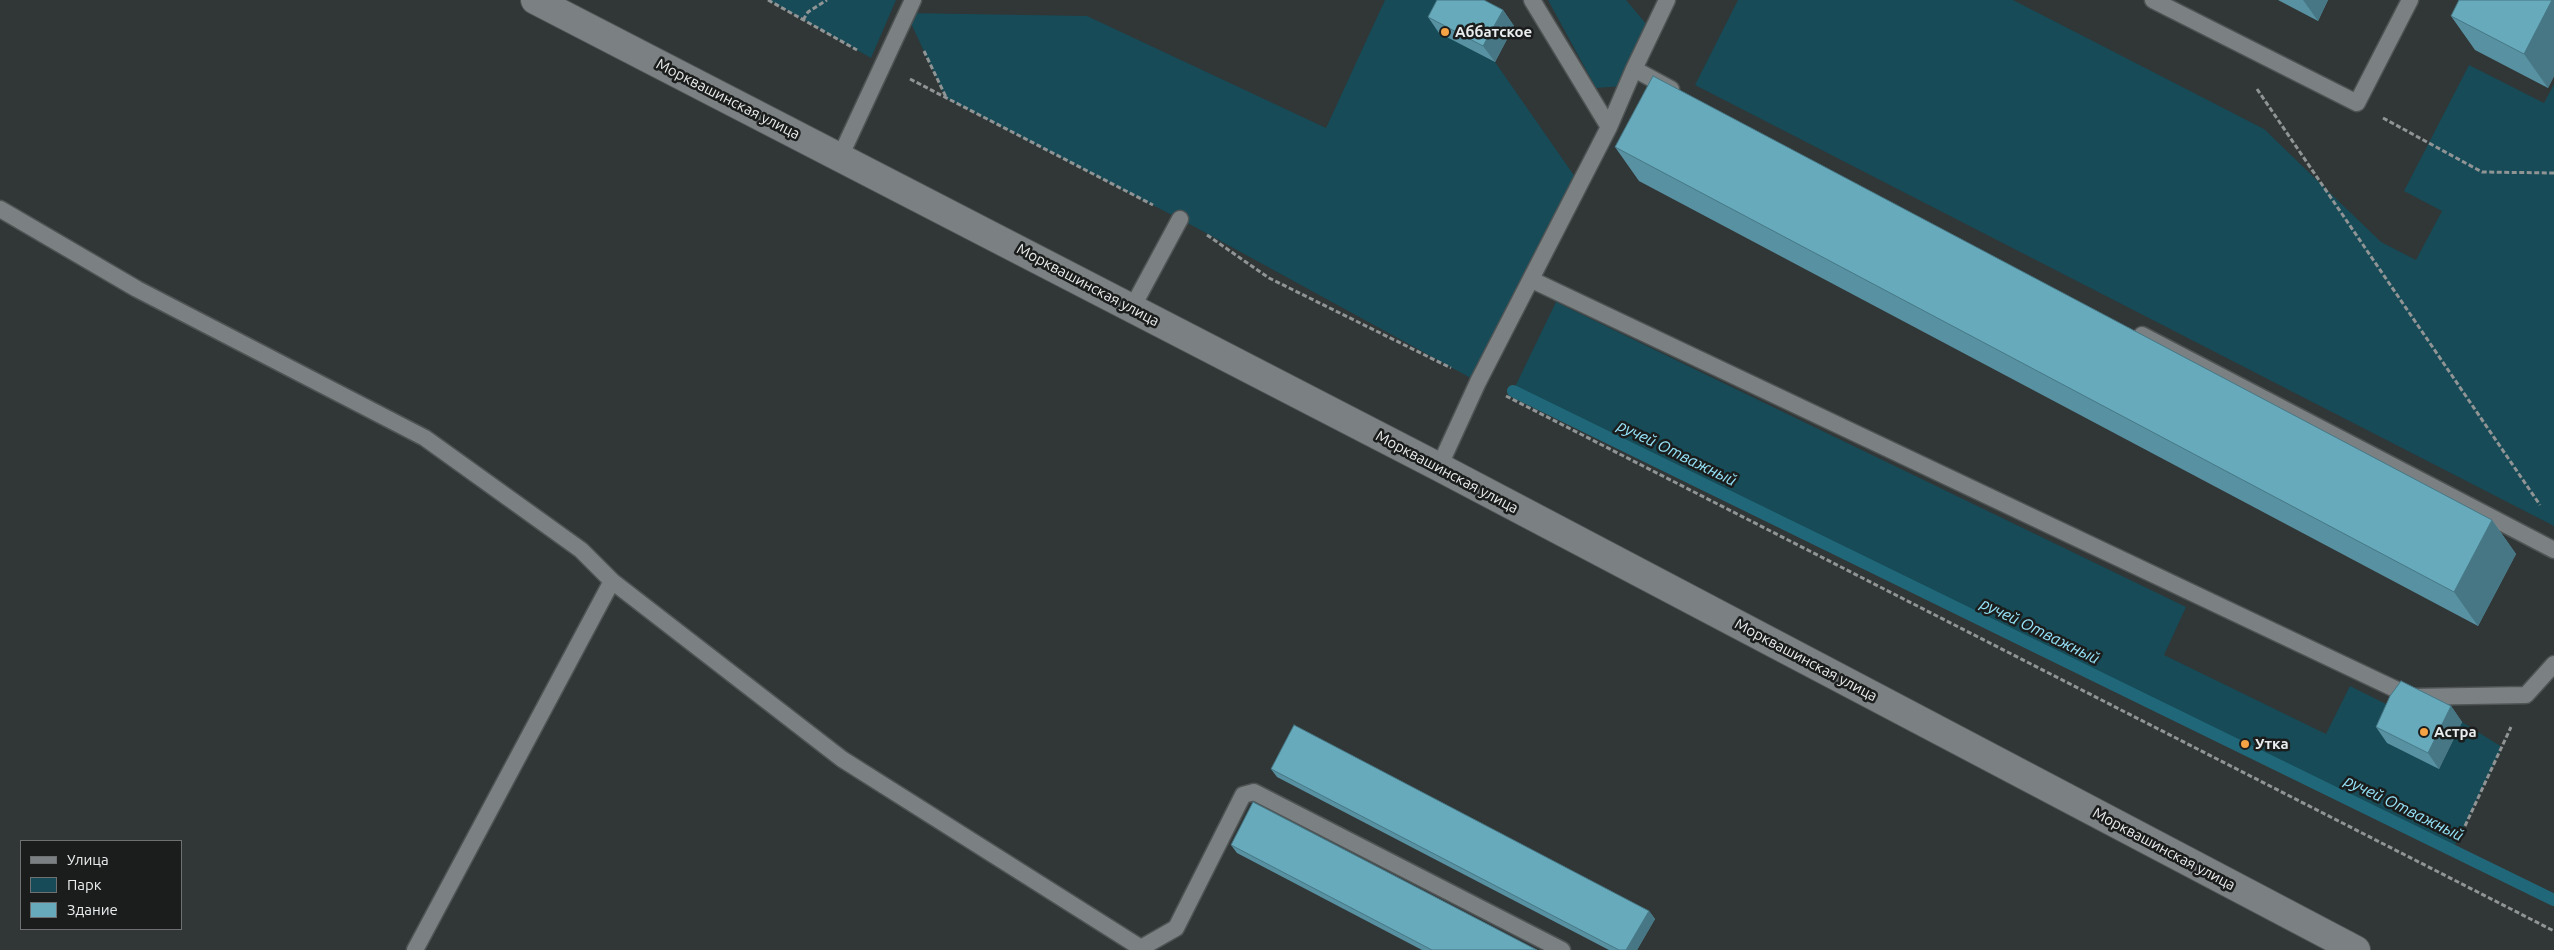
<!DOCTYPE html>
<html>
<head>
<meta charset="utf-8">
<style>
	body { margin:0 }
	#map { position:relative; width:2554px; height:950px; overflow:hidden; background:#313637; font-family:Ubuntu,sans-serif }
	canvas { display:block }
	.legend { position:absolute; left:20px; top:840px; width:162px; height:90px; box-sizing:border-box; background:#1b1d1d; border:1px solid #6e7071; margin:0; padding:6px 9px; list-style:none; font-size:15px; color:#eaedee }
	.legend li { display:flex; align-items:center; gap:10px; height:25px }
	.legend b { width:25px; border:1px solid #6e7071 }
</style>
</head>
<body>
<div id="map">
<canvas width="2554" height="950"></canvas>
<ul class="legend">
<li><b style="height:6px;background:#7b8182"></b>Улица</li>
<li><b style="height:14px;background:#164b57"></b>Парк</li>
<li><b style="height:14px;background:#66aabc"></b>Здание</li>
</ul>
</div>
<script>
const context = document.querySelector('canvas').getContext('2d');
context.lineJoin = 'round';
function fillPath(path, color) {
  context.fillStyle = color;
  context.fill(path, 'evenodd');
}
function poly(rows) {
  const path = new Path2D();
  for (const r of rows) {
    path.moveTo(r[0], r[1]);
    for (let i = 2; i < r.length; i += 2) path.lineTo(r[i], r[i + 1]);
  }
  return path;
}
function trace(path, color, width, dash) {
  context.strokeStyle = color;
  context.lineWidth = width;
  context.lineCap = dash ? 'butt' : 'round';
  context.setLineDash(dash || []);
  context.stroke(path);
}
function label(font, color, halo, rows, align = 'center') {
  context.font = font + ' Ubuntu,sans-serif';
  context.lineWidth = 5;
  context.setLineDash([]);
  context.textBaseline = 'middle';
  context.strokeStyle = halo;
  context.fillStyle = color;
  for (const [text, x, y, turn = 0] of rows) {
    context.save();
    context.translate(x, y);
    context.rotate((+turn || 0) * Math.PI / 180);
    context.textAlign = isNaN(turn) ? turn : align;
    if (halo) context.strokeText(text, 0, 0);
    context.fillText(text, 0, 0);
    context.restore();
  }
}
fillPath(poly([
	[769,0,896,0,871,58],
	[1385,0,1457,0,1495,62,1580,184,1478,382,1195,227,946,98,906,13,1087,16,1326,128],
	[1548,0,1626,0,1648,26,1623,86,1596,88],
	[1738,0,2013,0,2264,129,2381,242,2416,260,2442,211,2404,191,2469,65,2544,103,2554,84,2554,526,1695,85],
	[1556,302,2186,607,2164,655,2326,734,2350,686,2402,712,2439,769,2462,722,2502,747,2454,847,1513,391]
]), '#164b57');
trace(poly([
	[1513,391,2554,900]
]), '#206879', 12);
const service = poly([
	[1532,0,1609,127],
	[2153,0,2357,103,2410,0],
	[1634,69,1667,0],
	[840,157,913,0],
	[0,209,137,289,425,438,581,550,612,581,415,950],
	[1532,280,2412,697,2526,695,2554,664],
	[1132,308,1180,219],
	[2142,335,2554,550],
	[1439,467,1478,382,1609,127,1634,69,1671,89],
	[612,581,842,759,1141,948,1176,928,1243,795,1254,792,1562,950]
]);
const minor = poly([
	[535,0,1439,467,2356,950]
]);
trace(service, '#4f5354', 19);
trace(minor, '#4f5354', 30);
trace(poly([
	[768,0,857,50],
	[803,20,808,12,827,0],
	[924,51,946,97],
	[910,79,1153,205],
	[2257,89,2540,505],
	[2383,118,2482,172,2554,173],
	[1207,235,1269,278,1451,368],
	[1506,396,2554,931],
	[2465,826,2511,727]
]), '#909495', 3, [5, 2.5]);
trace(service, '#7b8182', 16);
trace(minor, '#7b8182', 28);
fillPath(poly([
	[2278,0,2328,0,2318,21],
	[2554,0,2554,76,2548,88,2475,50,2451,16],
	[1503,10,1514,26,1495,62,1439,33,1428,17],
	[1615,147,2492,520,2516,554,2478,626,1639,181],
	[2451,706,2462,722,2439,769,2387,743,2376,727],
	[1271,769,1649,911,1655,919,1637,950,1609,950,1277,777],
	[1231,845,1537,950,1422,950,1237,853]
]), '#5892a2');
fillPath(poly([
	[2303,0,2328,0,2318,21],
	[2552,0,2554,0,2554,76,2548,88,2524,54],
	[1503,10,1514,26,1495,62,1483,46],
	[2492,520,2516,554,2478,626,2454,592],
	[2451,706,2462,722,2439,769,2428,753],
	[1649,911,1655,919,1637,950,1626,950]
]), '#477784');
const building = poly([
	[1437,0,1484,0,1503,10,1483,46,1428,17,1437,0],
	[2459,0,2552,0,2524,54,2451,16,2459,0],
	[1653,76,2492,520,2454,592,1615,147,1653,76],
	[2401,681,2451,706,2428,753,2376,727,2390,696,2401,681],
	[1294,725,1649,911,1626,950,1619,950,1271,769,1294,725],
	[1253,802,1537,950,1432,950,1231,845,1253,802]
]);
fillPath(building, '#66aabc');
trace(building, '#477784', 1);
for (const [x, y, r, color] of [
	[1445,32,5,"#f5a345"],
	[2424,732,5,"#f5a345"],
	[2245,744,5,"#f5a345"]
]) {
  const dot = new Path2D();
  dot.arc(x, y, r, 0, 2 * Math.PI);
  context.fillStyle = color;
  context.fill(dot);
  trace(dot, '#1b1d1d', 2);
}
label('bold 15px', '#eaedee', '#1b1d1d', [
	["Аббатское",1455,32],
	["Астра",2434,732],
	["Утка",2255,744]
], 'left');
label('15px', '#eaedee', '#1b1d1d', [
	["Морквашинская улица",728,99,27],
	["Морквашинская улица",1088,285,28],
	["Морквашинская улица",1447,472,28],
	["Морквашинская улица",1806,660,28],
	["Морквашинская улица",2164,849,28]
]);
label('italic 16px', '#97e6fb', '#1b1d1d', [
	["ручей Отважный",1677,453,26],
	["ручей Отважный",2040,631,26],
	["ручей Отважный",2404,808,26]
]);
</script>
</body>
</html>
